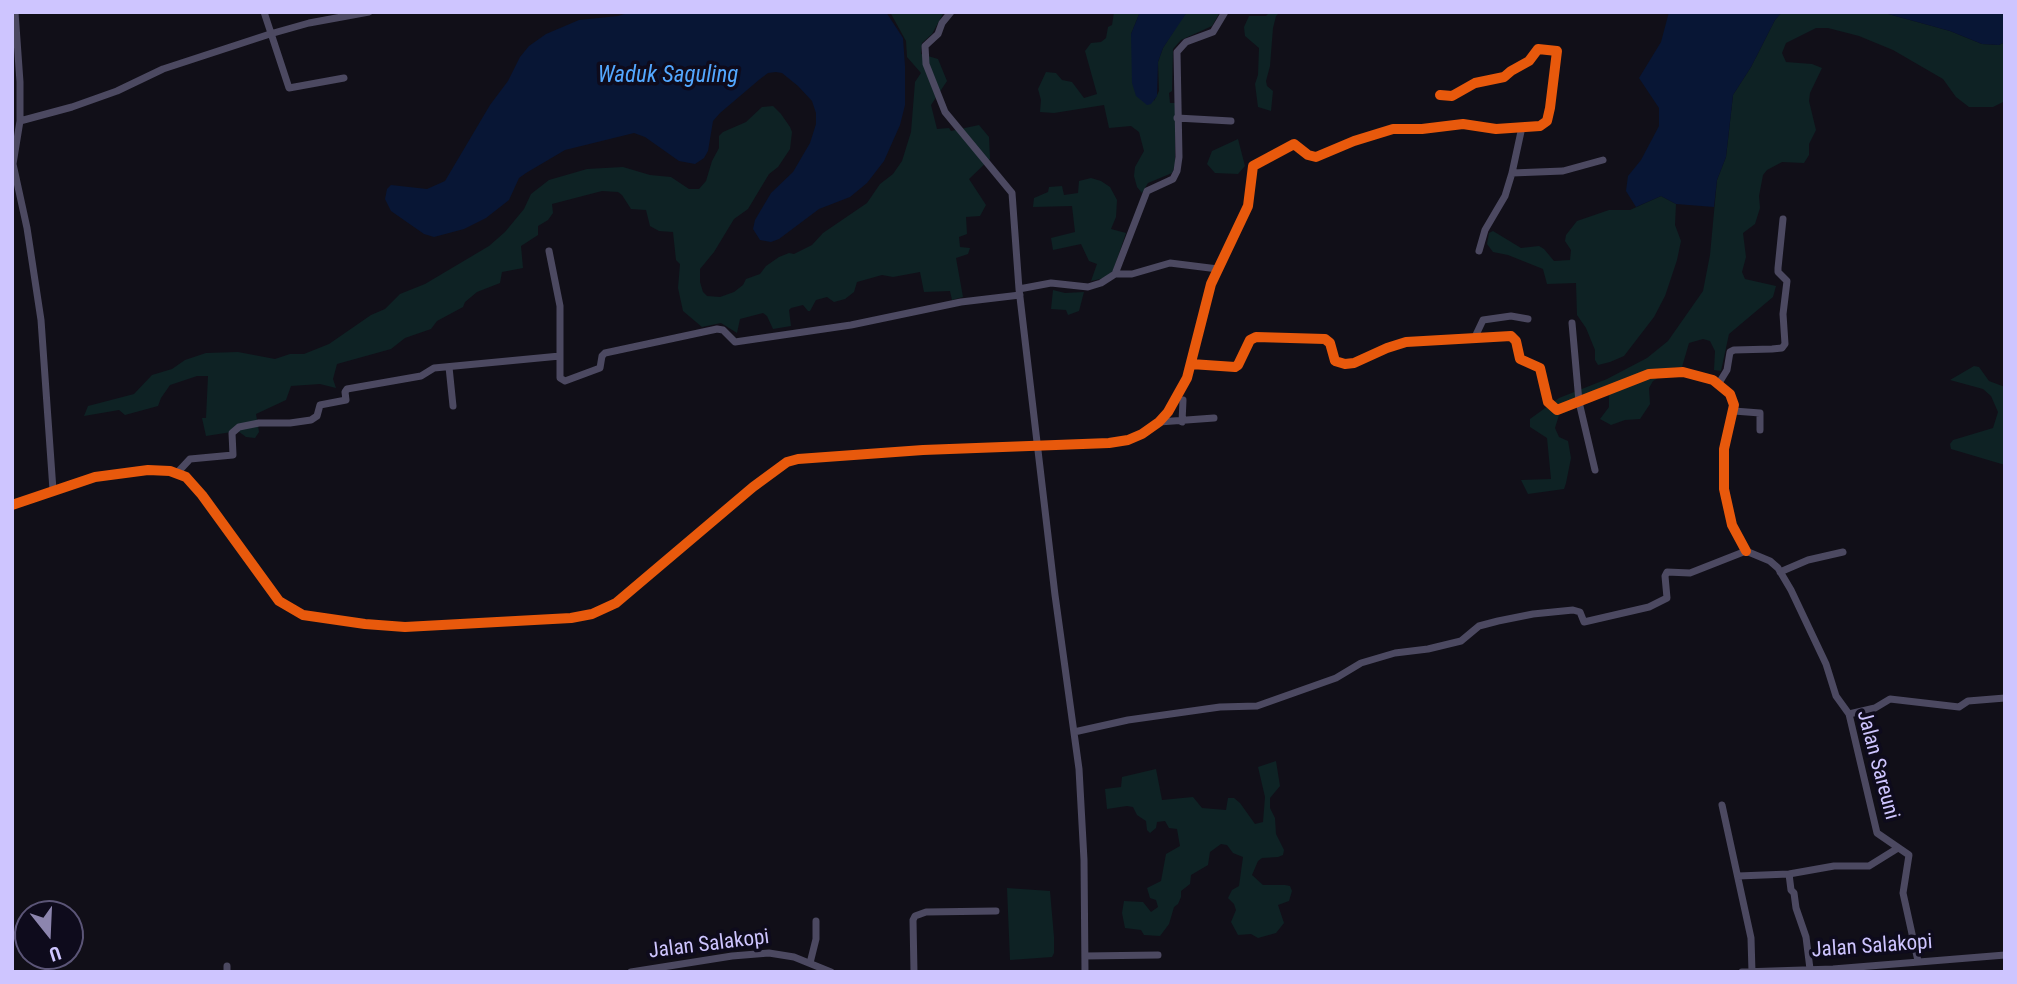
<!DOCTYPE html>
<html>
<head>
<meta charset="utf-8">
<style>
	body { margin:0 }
	#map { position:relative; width:2017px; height:984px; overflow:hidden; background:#110f18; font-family:"Roboto Condensed",sans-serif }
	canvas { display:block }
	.frame { position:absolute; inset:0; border:14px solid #cec5ff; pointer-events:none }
	.north { position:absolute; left:14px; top:900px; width:70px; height:70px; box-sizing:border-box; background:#0e0b1c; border:2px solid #5b5577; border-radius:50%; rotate:162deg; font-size:19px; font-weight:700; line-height:28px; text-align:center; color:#cec5ff }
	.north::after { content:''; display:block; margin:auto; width:24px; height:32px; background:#8c85ae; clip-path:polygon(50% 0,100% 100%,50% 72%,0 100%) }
</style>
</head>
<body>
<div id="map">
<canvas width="2017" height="984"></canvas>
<div class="frame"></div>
<div class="north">U</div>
</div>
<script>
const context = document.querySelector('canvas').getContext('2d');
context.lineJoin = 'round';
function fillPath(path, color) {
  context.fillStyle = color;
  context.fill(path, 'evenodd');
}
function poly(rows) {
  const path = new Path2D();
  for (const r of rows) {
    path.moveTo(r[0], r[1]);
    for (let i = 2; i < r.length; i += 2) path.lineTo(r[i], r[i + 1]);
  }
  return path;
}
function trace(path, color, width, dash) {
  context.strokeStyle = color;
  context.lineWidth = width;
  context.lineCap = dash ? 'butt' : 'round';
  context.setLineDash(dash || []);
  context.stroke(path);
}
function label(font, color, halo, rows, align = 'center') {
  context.font = font + ' "Roboto Condensed",sans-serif';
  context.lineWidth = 7;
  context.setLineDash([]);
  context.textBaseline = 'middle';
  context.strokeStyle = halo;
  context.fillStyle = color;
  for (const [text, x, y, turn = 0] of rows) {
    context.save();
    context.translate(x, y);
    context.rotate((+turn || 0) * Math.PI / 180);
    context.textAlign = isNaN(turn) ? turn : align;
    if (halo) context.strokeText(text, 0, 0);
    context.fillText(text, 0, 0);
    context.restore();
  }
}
fillPath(poly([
	[890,12,955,12,943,14,932,34,922,43,921,54,938,59,947,81,931,105,937,129,949,128,951,131,979,125,989,137,990,159,969,179,986,205,980,216,966,217,967,234,959,237,960,247,970,248,968,254,956,258,963,297,952,300,950,291,924,292,920,272,893,277,882,275,857,282,854,292,845,299,834,302,827,297,816,300,810,311,808,311,803,305,791,308,789,310,791,326,773,329,767,316,763,313,740,319,737,333,721,323,702,327,683,311,678,288,680,264,676,260,673,232,659,231,650,226,646,210,631,209,622,195,618,192,602,191,552,204,553,213,548,220,538,226,538,235,521,246,523,268,502,272,500,283,477,292,465,302,463,307,437,321,431,329,405,338,391,349,337,364,333,379,336,388,320,384,291,386,286,400,256,414,259,432,255,438,246,437,238,431,206,436,202,418,206,418,208,376,197,376,170,385,161,398,158,406,125,415,119,410,84,416,88,406,134,394,152,375,172,369,185,360,206,353,238,352,275,359,290,354,304,354,329,344,371,315,385,309,400,294,425,284,489,246,505,232,524,209,531,194,549,180,587,169,623,167,650,175,671,177,689,189,699,189,706,181,712,161,719,148,719,136,723,132,746,122,762,107,773,106,781,114,790,127,792,132,790,149,778,167,769,174,748,209,734,219,714,252,700,269,700,282,703,292,707,296,720,297,734,292,743,285,746,279,760,274,766,266,779,257,789,253,794,254,812,245,823,233,867,203,880,184,893,174,902,161,911,132,915,82,921,73,907,57,906,41],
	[1114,12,1140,12,1131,34,1154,101,1159,91,1158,62,1163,48,1180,21,1187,12,1220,12,1212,26,1181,40,1173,49,1172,91,1169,93,1170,103,1175,103,1175,165,1172,173,1148,183,1142,193,1137,187,1134,176,1135,167,1144,151,1139,132,1131,126,1109,128,1104,105,1054,113,1040,112,1041,100,1038,89,1046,72,1056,73,1062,80,1072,82,1084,98,1097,94,1085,51,1091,43,1101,42,1106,38,1108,27,1112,25],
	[1270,12,1280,12,1276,16,1273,28,1270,66,1266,81,1267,86,1273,91,1271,111,1258,107,1255,84,1258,75,1259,48,1245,36,1244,27,1249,16,1266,16],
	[1782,12,1881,12,1950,31,1982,44,1999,45,2005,42,2005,101,1993,107,1969,107,1956,97,1943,79,1893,50,1859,36,1828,28,1816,28,1786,43,1782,53,1786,62,1812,64,1822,68,1810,93,1809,101,1816,130,1809,144,1809,155,1804,163,1782,162,1767,170,1763,175,1759,196,1760,208,1755,224,1743,233,1746,257,1742,272,1745,279,1776,286,1773,297,1729,334,1721,371,1714,370,1715,351,1710,341,1703,339,1689,343,1682,367,1668,368,1662,376,1653,381,1649,388,1650,404,1640,419,1625,420,1611,425,1600,419,1609,407,1609,394,1559,415,1555,428,1559,437,1568,441,1571,458,1566,483,1564,489,1528,494,1521,480,1551,479,1547,438,1530,427,1530,419,1559,398,1607,379,1647,358,1668,341,1703,291,1710,255,1717,180,1726,157,1733,95,1751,67,1775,20],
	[1238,139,1245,166,1238,174,1215,173,1207,164,1212,151],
	[1091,178,1101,181,1110,187,1117,200,1116,217,1111,229,1126,233,1113,271,1105,278,1091,281,1097,264,1089,261,1081,244,1053,250,1051,238,1075,232,1072,206,1033,207,1034,198,1048,192,1049,187,1062,186,1064,195,1078,193,1079,181],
	[1661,196,1676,204,1675,225,1681,241,1677,260,1665,296,1654,317,1624,356,1610,362,1598,365,1595,360,1595,350,1586,328,1577,315,1576,283,1547,284,1543,269,1508,255,1493,252,1487,244,1489,233,1493,231,1521,248,1539,246,1544,249,1554,261,1570,260,1571,250,1565,241,1566,235,1577,221,1609,210,1630,210],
	[1053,290,1065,293,1084,292,1079,311,1068,315,1066,310,1051,309],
	[1974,366,1979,367,1989,381,2005,387,2005,465,1951,449,1950,444,1953,440,1993,428,1998,412,1991,396,1983,389,1950,380],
	[1276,761,1280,786,1270,798,1270,808,1275,818,1276,834,1284,850,1283,855,1278,857,1262,858,1258,861,1252,875,1263,885,1285,885,1290,886,1292,891,1289,901,1278,905,1284,923,1276,933,1258,938,1251,934,1238,935,1231,922,1236,910,1234,904,1228,898,1232,890,1239,886,1243,857,1233,853,1227,845,1221,844,1210,852,1208,865,1191,875,1190,884,1181,891,1181,897,1178,904,1174,907,1169,924,1160,936,1144,935,1141,930,1125,928,1122,913,1124,901,1143,902,1151,912,1158,907,1156,900,1150,898,1147,888,1161,881,1166,854,1180,846,1177,829,1169,828,1165,821,1157,822,1156,828,1150,833,1147,830,1146,821,1137,815,1133,807,1127,806,1107,809,1105,789,1121,787,1122,777,1156,769,1162,800,1193,797,1202,808,1226,810,1228,798,1234,798,1240,803,1255,824,1263,822,1265,797,1258,767],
	[1007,888,1050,891,1054,937,1054,953,1052,957,1010,960]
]), '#0e2224');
fillPath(poly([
	[631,12,886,12,903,38,905,66,905,105,900,125,884,161,867,183,850,197,819,209,779,239,771,242,760,240,753,229,755,220,771,193,793,172,810,143,816,124,816,113,812,101,798,86,782,73,776,72,768,73,760,79,720,113,713,121,708,151,704,158,695,164,679,161,645,137,634,133,565,150,526,173,519,178,509,200,486,218,464,229,434,237,424,234,391,211,385,199,387,189,391,185,427,189,445,181,490,105,508,81,520,57,529,46,546,34,579,20,618,16],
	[1140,12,1187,12,1163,48,1158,62,1157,96,1151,104,1147,105,1136,96,1132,83,1131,34],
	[1669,12,1782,12,1775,20,1751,67,1733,95,1726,157,1717,180,1714,207,1676,204,1661,196,1636,207,1626,191,1628,176,1641,160,1659,126,1659,108,1639,78,1661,42],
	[1881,12,2005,12,2005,42,1999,45,1982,44,1950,31]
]), '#081635');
trace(poly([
	[15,12,20,82,20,121],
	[264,12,289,88,344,78],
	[951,12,942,23,938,34,925,46,926,64,945,112,1012,193,1019,289],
	[1177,118,1231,121],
	[1512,173,1563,171,1603,160],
	[549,251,560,306,560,356],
	[1479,251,1485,230,1505,196,1512,173,1522,127],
	[1115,274,1132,274,1170,263,1218,269],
	[1572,323,1579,402,1595,470],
	[1474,339,1483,320,1511,316,1528,319],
	[1191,364,1235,367,1238,365,1250,340,1256,337,1325,339,1330,343,1335,361,1345,364,1354,363,1387,348,1406,342,1511,336,1516,341,1520,359,1540,368,1548,402,1557,410,1649,374,1683,372,1713,380,1730,394,1734,405,1724,449,1724,489,1732,525,1746,551],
	[449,367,453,406],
	[1719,383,1727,370,1730,352,1734,350,1772,349,1782,348,1785,344,1783,314,1787,281,1778,272,1778,268,1783,219],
	[1734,411,1760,413,1760,430],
	[1159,422,1214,418],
	[1182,422,1183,400],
	[177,473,190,459,233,455,232,433,239,427,259,423,290,423,311,420,317,416,320,405,346,400,345,392,347,389,421,376,434,368,560,356,560,378,565,381,600,368,602,356,605,353,717,329,723,330,735,342,851,325,961,302,1020,295],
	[53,490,41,320,27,228,13,164,20,121,72,107,117,91,163,69,270,34,309,23,369,12],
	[12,505,95,477,148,470,170,471,186,477,202,495,279,601,303,615,365,624,405,627,571,618,592,614,616,603,753,487,787,462,798,459,923,450,1109,443,1128,440,1142,434,1159,422,1168,412,1187,378,1211,284,1248,206,1253,166,1294,144,1308,155,1316,157,1354,141,1393,129,1422,129,1463,124,1496,129,1540,126,1547,121,1550,108,1557,51,1538,49,1529,61,1511,71,1504,77,1475,83,1452,96,1440,95],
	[1746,551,1770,561,1778,568,1791,590,1826,664,1836,696,1849,714,1877,833,1909,855,1903,893,1918,961],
	[1780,572,1808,560,1843,552],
	[1849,714,1875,708,1890,699,1959,707,1968,701,2005,698],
	[1074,732,1128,720,1220,707,1257,706,1336,678,1361,663,1395,653,1428,649,1461,641,1479,626,1498,621,1533,614,1573,610,1580,612,1584,622,1649,607,1667,598,1665,576,1667,572,1690,573,1746,551],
	[1722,805,1751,938,1752,972],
	[1789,874,1791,890,1794,893,1796,908,1806,937,1810,969],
	[1738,876,1789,874,1834,866,1869,866,1898,848],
	[1085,956,1158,955],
	[810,963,816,939,816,921],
	[227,972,227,966],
	[631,972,732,956,769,953,794,957,831,972],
	[914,972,913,920,915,916,926,912,996,911],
	[1085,972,1084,860,1079,769,1055,595,1019,289,1051,283,1088,287,1101,283,1115,274,1147,191,1173,179,1177,171,1179,157,1177,52,1186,42,1213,32,1225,12],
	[1742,972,1833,969,2005,955]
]), '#4c4961', 7);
trace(poly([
	[1191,364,1235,367,1238,365,1250,340,1256,337,1325,339,1330,343,1335,361,1345,364,1354,363,1387,348,1406,342,1511,336,1516,341,1520,359,1540,368,1548,402,1557,410,1649,374,1683,372,1713,380,1730,394,1734,405,1724,449,1724,489,1732,525,1746,551],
	[12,505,95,477,148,470,170,471,186,477,202,495,279,601,303,615,365,624,405,627,571,618,592,614,616,603,753,487,787,462,798,459,923,450,1109,443,1128,440,1142,434,1159,422,1168,412,1187,378,1211,284,1248,206,1253,166,1294,144,1308,155,1316,157,1354,141,1393,129,1422,129,1463,124,1496,129,1540,126,1547,121,1550,108,1557,51,1538,49,1529,61,1511,71,1504,77,1475,83,1452,96,1440,95]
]), '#e8590c', 10);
label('21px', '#cec5ff', '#0e0b1c', [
	["Jalan Sareuni",1877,765,75],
	["Jalan Salakopi",709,945,-7],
	["Jalan Salakopi",1872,947,-4]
]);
label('italic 23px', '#53a8ff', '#0e0b1c', [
	["Waduk Saguling",668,76]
]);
</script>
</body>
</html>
